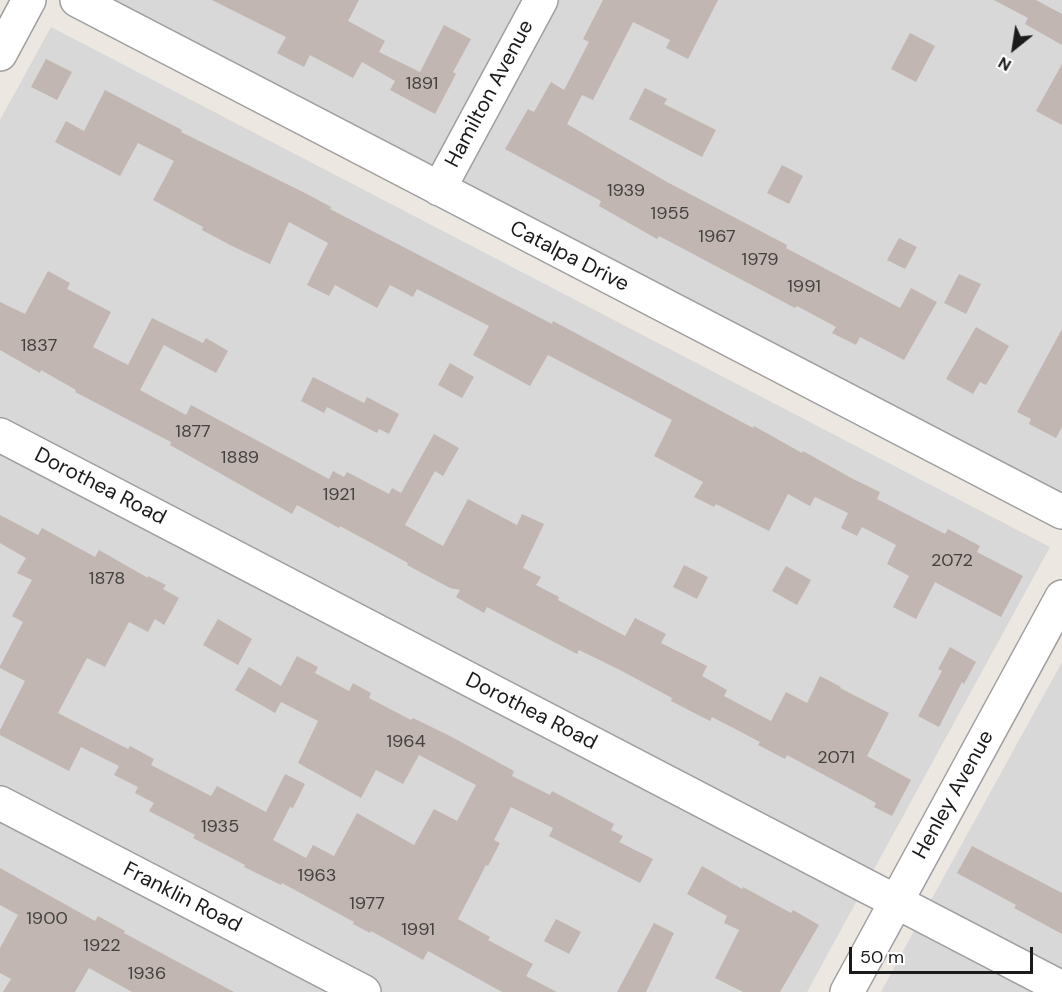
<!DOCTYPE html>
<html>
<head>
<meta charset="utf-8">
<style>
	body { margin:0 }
	#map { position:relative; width:1062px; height:992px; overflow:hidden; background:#ece7e1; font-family:"DM Sans",sans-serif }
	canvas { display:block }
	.north { position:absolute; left:984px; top:18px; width:60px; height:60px; -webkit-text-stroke:4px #fff; paint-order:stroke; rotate:210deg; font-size:16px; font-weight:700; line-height:24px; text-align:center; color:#1b1b1b }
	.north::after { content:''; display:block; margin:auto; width:21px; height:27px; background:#1b1b1b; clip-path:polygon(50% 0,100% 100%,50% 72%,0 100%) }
	.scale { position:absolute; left:849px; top:947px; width:184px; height:27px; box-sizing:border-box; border:3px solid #1b1b1b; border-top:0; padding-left:8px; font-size:18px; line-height:21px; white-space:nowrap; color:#1b1b1b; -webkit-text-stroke:4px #fff; paint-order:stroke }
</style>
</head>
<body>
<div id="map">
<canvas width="1062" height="992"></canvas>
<div class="north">N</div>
<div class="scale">50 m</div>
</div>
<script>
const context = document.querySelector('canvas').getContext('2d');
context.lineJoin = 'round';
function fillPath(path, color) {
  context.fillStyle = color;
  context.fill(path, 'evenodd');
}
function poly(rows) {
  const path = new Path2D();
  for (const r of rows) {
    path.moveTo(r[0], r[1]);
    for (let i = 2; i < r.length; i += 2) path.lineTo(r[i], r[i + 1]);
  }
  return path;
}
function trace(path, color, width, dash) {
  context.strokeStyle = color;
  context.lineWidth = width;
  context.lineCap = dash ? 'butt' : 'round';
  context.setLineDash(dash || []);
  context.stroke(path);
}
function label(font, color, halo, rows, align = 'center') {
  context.font = font + ' "DM Sans",sans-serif';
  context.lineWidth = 4.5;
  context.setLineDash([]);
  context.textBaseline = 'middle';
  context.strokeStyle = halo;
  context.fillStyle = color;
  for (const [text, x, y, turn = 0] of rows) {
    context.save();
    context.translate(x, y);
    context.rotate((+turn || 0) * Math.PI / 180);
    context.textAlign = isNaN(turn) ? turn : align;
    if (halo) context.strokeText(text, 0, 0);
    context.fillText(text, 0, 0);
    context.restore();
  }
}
fillPath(poly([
	[114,0,1062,0,1062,493,478,190],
	[51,27,1050,547,807,992,0,992,0,120],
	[1062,662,1062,992,881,992,909,940]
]), '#d9d8d8');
fillPath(poly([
	[212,0,359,0,348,21,385,41,379,52,420,72,444,25,471,39,453,72,456,74,435,114,390,90,395,81,362,62,353,78,310,55,304,67,277,53,286,37],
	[603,0,718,0,688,59,666,48,670,40,633,22,593,100,582,95,567,124,667,182,787,245,786,248,900,308,911,288,937,302,904,360,860,337,856,345,832,333,836,327,797,306,795,308,659,236,657,239,599,206,601,201,505,149,528,109,534,112,551,82,564,90,589,42,583,39],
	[994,0,1036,0,1062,14,1062,45,1025,24,1028,18],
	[910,33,935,46,916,82,891,69],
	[46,59,72,72,57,100,31,87],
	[1062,64,1062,125,1036,111],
	[645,88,667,99,664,104,716,130,702,157,629,119],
	[105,90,182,130,181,132,305,193,331,207,330,209,552,324,553,321,581,336,753,428,754,426,802,453,803,451,853,479,880,492,877,499,945,534,948,529,980,546,977,552,1023,576,1001,617,935,582,916,619,893,607,909,576,887,564,896,545,862,527,857,536,841,528,848,513,815,497,810,506,788,494,769,531,716,504,714,507,694,497,703,482,654,456,672,420,548,355,530,386,473,355,489,326,417,289,413,297,390,285,377,308,335,285,329,296,307,285,328,243,289,222,270,264,232,246,202,230,203,227,153,200,174,161,138,143,120,176,55,142,66,121,84,131],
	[782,165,803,176,789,204,767,193],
	[899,238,917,247,905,269,887,260],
	[48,271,70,283,67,289,111,312,93,347,128,365,152,318,203,343,206,338,228,351,216,373,164,345,140,390,186,415,191,405,329,479,333,471,344,477,347,472,389,494,392,488,401,493,434,434,459,448,443,476,435,471,405,525,443,546,468,499,517,525,522,514,544,524,523,568,541,577,536,585,559,597,558,600,625,636,635,618,666,634,661,643,707,666,702,676,727,690,724,696,771,721,786,692,807,703,820,676,841,687,840,688,889,713,867,756,911,780,892,816,874,807,876,803,867,798,787,755,785,759,758,745,760,742,712,717,710,721,671,701,672,698,620,670,579,650,577,654,487,607,484,613,456,597,460,590,450,588,407,565,408,563,340,526,339,528,297,505,292,514,170,445,171,442,75,392,76,390,41,370,40,373,0,350,0,302,25,314],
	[959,274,981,284,966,314,944,303],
	[976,327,1009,346,986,385,980,382,973,394,946,379],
	[1062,329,1062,427,1056,438,1029,424,1031,419,1017,412],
	[450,363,474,377,462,398,438,385],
	[313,377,364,403,367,397,399,414,389,434,379,429,377,433,327,407,324,413,301,401],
	[0,515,38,535,42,528,95,557,99,550,148,578,148,576,166,585,163,589,179,598,164,625,155,619,148,632,129,622,105,667,87,658,58,713,128,749,130,746,154,759,151,765,211,796,217,786,266,812,285,774,305,784,293,808,290,807,273,840,306,858,313,845,334,856,357,813,414,845,434,809,457,821,476,785,419,755,403,784,376,770,361,798,298,763,318,721,281,702,275,713,235,690,249,667,281,686,297,656,318,667,315,673,349,691,353,683,371,693,369,698,411,720,413,718,450,736,514,771,512,776,550,795,552,791,614,824,611,830,623,836,619,842,653,859,640,883,549,836,553,828,511,807,494,840,500,843,488,866,486,865,458,919,490,937,488,940,533,964,526,976,557,992,502,992,428,951,423,960,371,931,370,933,353,924,354,922,282,883,281,885,244,867,245,865,193,838,195,835,149,811,154,803,135,793,138,787,114,775,119,766,81,747,69,771,0,735,0,730,25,681,0,668,0,666,23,622,12,616,32,580,17,573,26,558,0,543],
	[684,565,708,577,697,599,673,587],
	[786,566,811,580,797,605,772,591],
	[218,619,252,639,238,665,203,645],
	[950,647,976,662,964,684,962,682,939,727,918,716,942,671,938,669],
	[972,846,1062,893,1062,934,1014,908,1016,905,957,873],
	[702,866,742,889,743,887,791,913,793,910,819,925,780,992,743,992,715,978,739,930,724,923,727,916,687,894],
	[0,868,95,921,98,916,125,931,124,933,234,992,132,992,89,968,75,992,3,992,11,979,0,973,0,948,18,915,0,905],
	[556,919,581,932,569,954,544,941],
	[654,923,674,933,646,992,617,992]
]), '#c1b6b1');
const minor = poly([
	[77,0,1062,512],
	[0,54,29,0],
	[439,189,541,0],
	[0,435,1062,988],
	[0,803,364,992],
	[847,992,1062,597]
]);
trace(minor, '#9f9f9f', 36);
trace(minor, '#fff', 33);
label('18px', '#444240', null, [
	["1891",422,84],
	["1939",626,191],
	["1955",670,214],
	["1967",717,237],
	["1979",760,260],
	["1991",804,287],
	["1837",39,346],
	["1877",193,432],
	["1889",240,458],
	["1921",339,495],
	["2072",952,561],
	["1878",107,579],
	["1964",406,742],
	["2071",836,758],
	["1935",220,827],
	["1963",317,876],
	["1977",367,904],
	["1900",47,919],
	["1991",418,930],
	["1922",102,946],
	["1936",147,974]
]);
label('21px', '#1b1b1b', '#fff', [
	["Hamilton Avenue",490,94,-62],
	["Catalpa Drive",569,257,27],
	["Dorothea Road",100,487,27],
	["Dorothea Road",531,712,27],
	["Henley Avenue",954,795,-61],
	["Franklin Road",182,898,27]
]);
</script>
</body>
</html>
